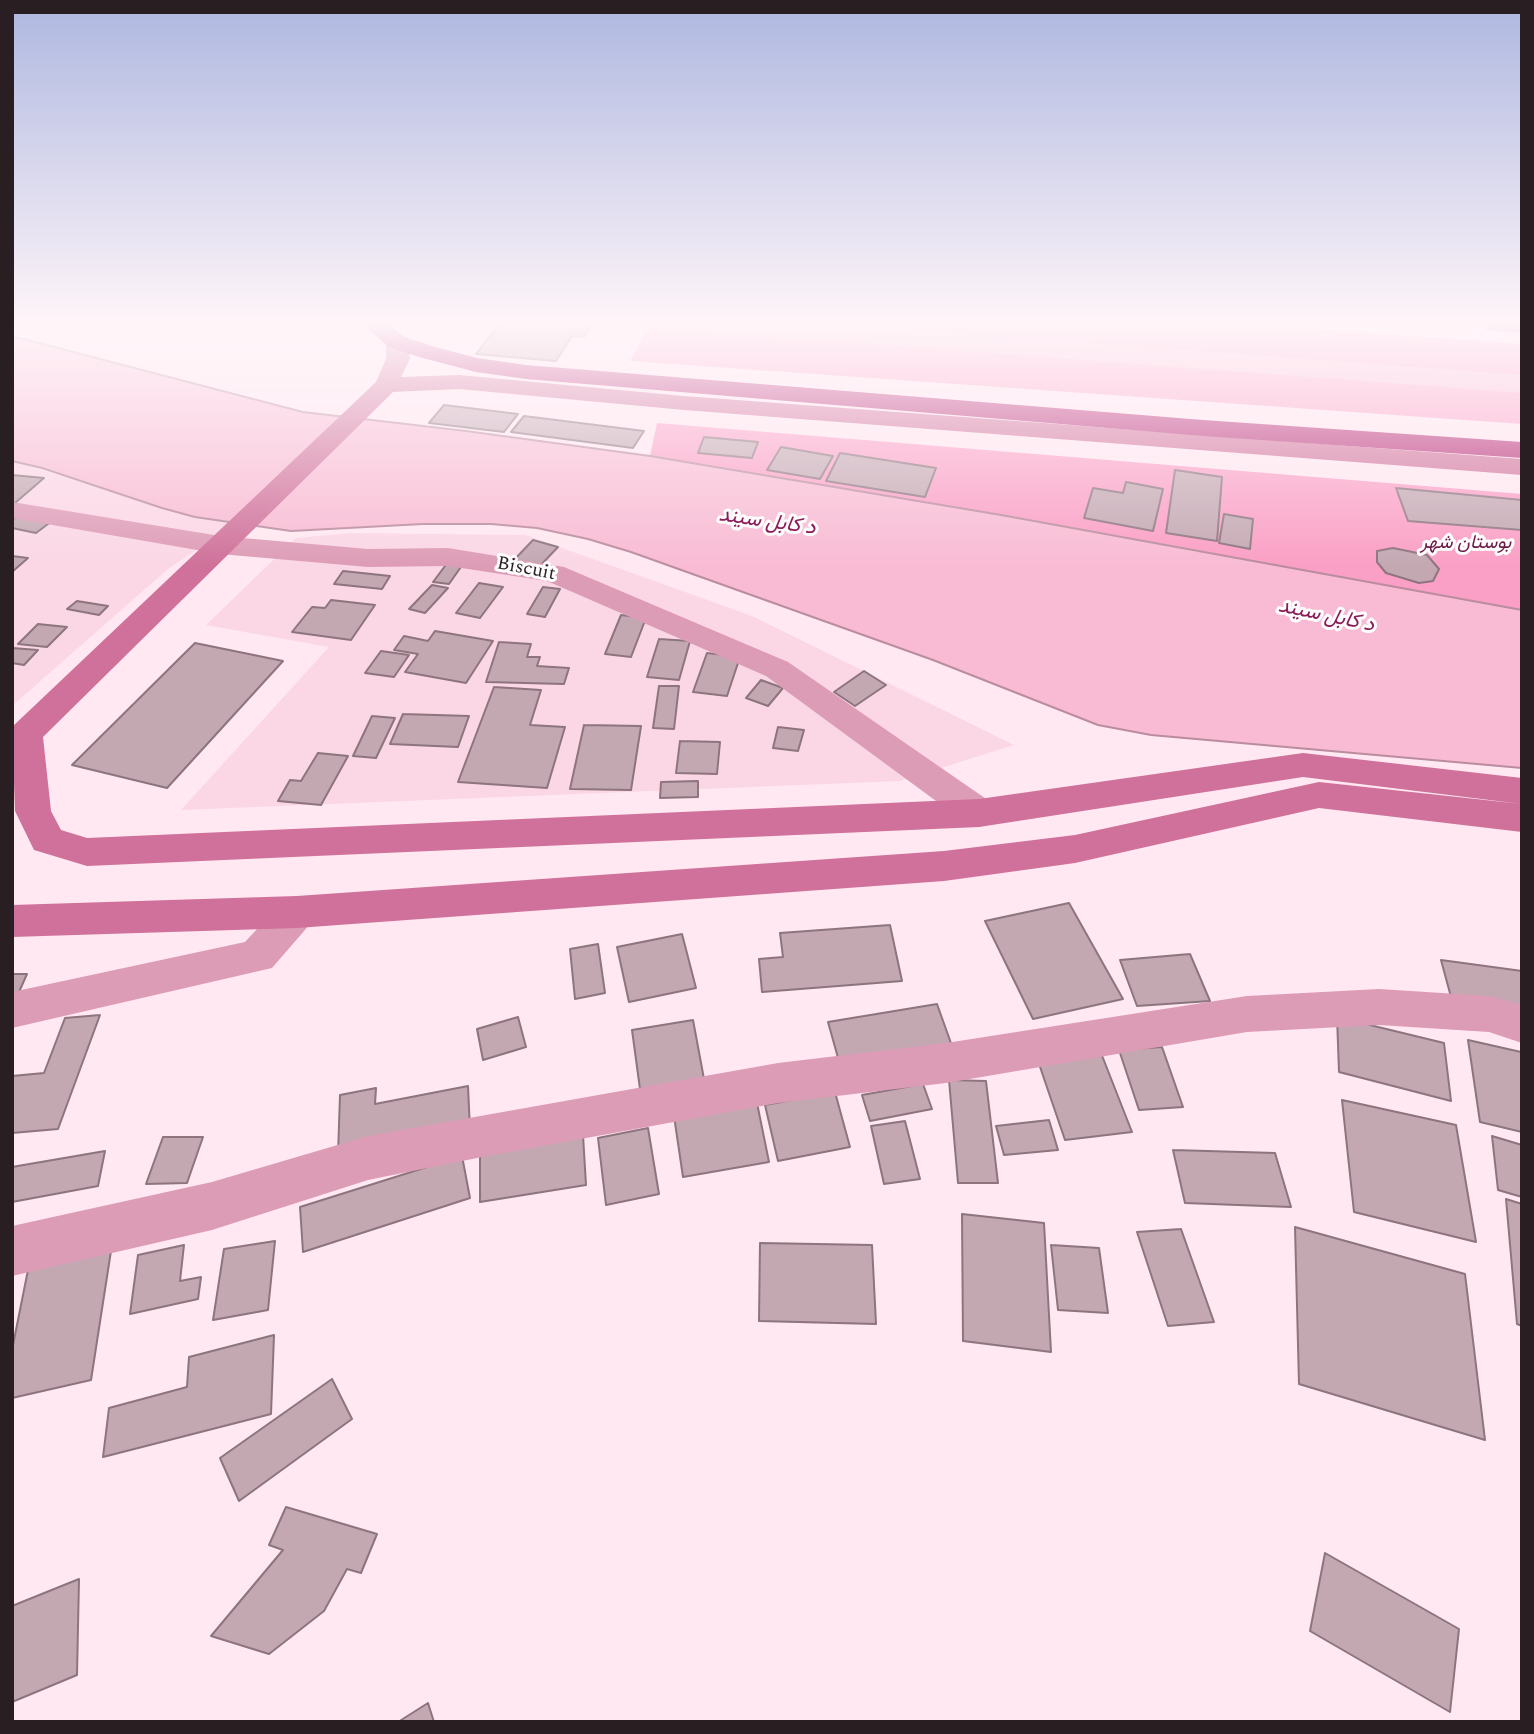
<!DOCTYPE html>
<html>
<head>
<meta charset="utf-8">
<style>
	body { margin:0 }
	#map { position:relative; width:1534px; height:1734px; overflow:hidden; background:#ffe8f1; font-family:Spectral,serif }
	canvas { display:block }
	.frame { position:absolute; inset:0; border:14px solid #291f22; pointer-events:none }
</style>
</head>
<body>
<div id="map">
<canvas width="1534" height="1734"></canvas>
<div class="frame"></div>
</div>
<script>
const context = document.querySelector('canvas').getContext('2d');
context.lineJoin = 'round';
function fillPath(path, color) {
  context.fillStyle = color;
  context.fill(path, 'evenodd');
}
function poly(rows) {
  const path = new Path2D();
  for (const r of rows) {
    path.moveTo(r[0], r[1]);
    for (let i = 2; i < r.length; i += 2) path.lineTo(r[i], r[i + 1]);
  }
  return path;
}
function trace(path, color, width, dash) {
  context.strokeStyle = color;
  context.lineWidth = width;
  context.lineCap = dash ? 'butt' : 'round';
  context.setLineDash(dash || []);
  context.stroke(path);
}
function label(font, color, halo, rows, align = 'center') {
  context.font = font + ' Spectral,Vazirmatn,serif';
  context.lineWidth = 6;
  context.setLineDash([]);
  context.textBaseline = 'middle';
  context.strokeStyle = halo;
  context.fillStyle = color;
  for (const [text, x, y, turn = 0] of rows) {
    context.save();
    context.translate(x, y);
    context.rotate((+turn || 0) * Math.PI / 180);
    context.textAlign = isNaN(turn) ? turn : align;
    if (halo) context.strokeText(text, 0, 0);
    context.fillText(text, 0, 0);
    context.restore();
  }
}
fillPath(poly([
	[12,461,195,517,236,523,168,569,12,706],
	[350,533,526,535,752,616,1014,745,900,781,181,810,329,647,206,625,296,538]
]), '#fbd7e5');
fillPath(poly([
	[650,324,1244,324,1522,344,1522,424,630,361],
	[657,423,1522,494,1522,610,1001,515,650,456]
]), '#fa9fc5');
const water = poly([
	[12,336,303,412,466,431,650,456,1001,515,1522,610,1522,768,1151,735,1098,725,933,660,631,552,588,539,537,528,491,524,423,524,291,531,195,517,162,508,42,468,12,461,12,336]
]);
fillPath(water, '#f8bbd3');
trace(water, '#ba8c9e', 2);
fillPath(poly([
	[699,324,831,324,1522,375,1522,393,713,332,703,330,699,324]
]), '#f8bbd3');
const building = poly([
	[499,324,592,324,584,337,572,336,556,361,476,354,499,324],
	[444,405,518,414,504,432,429,423,444,405],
	[524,416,644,431,633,448,511,432,524,416],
	[704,437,758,442,752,458,698,453,704,437],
	[781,447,833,456,820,479,767,470,781,447],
	[840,453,936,468,925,497,826,481,840,453],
	[1175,470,1222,477,1217,541,1166,533,1175,470],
	[12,475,44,478,15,503,12,503,12,475],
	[1126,482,1163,489,1153,531,1084,518,1093,488,1123,493,1126,482],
	[1396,488,1522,500,1522,530,1408,521,1396,488],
	[19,514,52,521,36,533,12,528,12,520,19,514],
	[1224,514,1253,519,1250,549,1219,543,1224,514],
	[533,540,558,547,539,567,513,561,533,540],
	[1393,548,1427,555,1439,569,1433,581,1419,583,1386,573,1377,562,1377,551,1393,548],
	[12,556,28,558,12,572,12,556],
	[448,562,463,564,449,584,433,582,448,562],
	[343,571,390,576,382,589,334,584,343,571],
	[479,583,503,587,480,618,456,613,479,583],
	[432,585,448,588,425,613,409,609,432,585],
	[543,587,560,589,545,617,527,614,543,587],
	[331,600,375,605,351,640,292,632,312,607,325,608,331,600],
	[77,601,108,606,99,615,67,609,77,601],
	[621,615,646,618,631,657,605,654,621,615],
	[38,624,67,627,47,647,18,644,38,624],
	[435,631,493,641,466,683,405,672,418,654,394,650,404,636,428,641,435,631],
	[659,639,690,641,679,680,647,677,659,639],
	[499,642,531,644,527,657,540,657,537,666,569,668,564,684,486,682,499,642],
	[195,643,283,661,167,788,72,765,195,643],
	[12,648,38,650,24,665,12,663,12,648],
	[381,651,409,655,394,677,365,673,381,651],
	[707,653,740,657,727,696,693,692,707,653],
	[864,671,886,685,855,706,834,692,864,671],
	[761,680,783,688,768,706,746,698,761,680],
	[659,686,679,686,674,729,653,728,659,686],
	[494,687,541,690,530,725,565,727,547,788,458,782,494,687],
	[403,714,469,716,458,747,390,744,403,714],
	[372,716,395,718,376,758,353,756,372,716],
	[584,725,641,726,631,790,570,789,584,725],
	[778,727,804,730,798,751,773,748,778,727],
	[680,741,720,742,717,774,676,773,680,741],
	[318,753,348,756,321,805,278,801,290,780,301,781,318,753],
	[698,781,698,797,660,798,661,782,698,781],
	[1069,903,1123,999,1033,1019,985,921,1069,903],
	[890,925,902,981,762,992,759,959,783,957,780,933,890,925],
	[682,934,696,988,629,1002,617,947,682,934],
	[598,944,605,993,575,999,570,949,598,944],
	[1190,954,1210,1001,1137,1006,1120,960,1190,954],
	[1441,960,1522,971,1522,1007,1451,997,1441,960],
	[12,974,27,974,15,1001,12,1001,12,974],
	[937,1004,952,1046,840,1065,828,1022,937,1004],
	[100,1015,58,1129,12,1133,12,1076,44,1073,65,1018,100,1015],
	[518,1017,526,1047,483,1060,477,1029,518,1017],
	[1337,1017,1444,1043,1451,1101,1339,1072,1337,1017],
	[693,1020,704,1079,640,1089,632,1030,693,1020],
	[1468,1040,1521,1052,1522,1132,1480,1122,1468,1040],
	[1162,1047,1183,1107,1139,1110,1119,1050,1162,1047],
	[1101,1053,1132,1132,1065,1140,1038,1061,1101,1053],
	[949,1080,986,1081,998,1183,958,1183,949,1080],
	[923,1084,932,1109,870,1121,862,1095,923,1084],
	[468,1086,470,1129,338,1155,340,1095,376,1088,375,1104,468,1086],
	[835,1092,850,1147,778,1161,765,1105,835,1092],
	[1342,1100,1456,1125,1476,1242,1354,1212,1342,1100],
	[757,1103,769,1162,683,1177,674,1116,757,1103],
	[1049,1120,1058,1150,1004,1155,996,1126,1049,1120],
	[905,1121,920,1179,884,1184,871,1126,905,1121],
	[648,1128,659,1194,606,1205,598,1138,648,1128],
	[583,1135,586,1185,480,1202,480,1151,583,1135],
	[1492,1136,1522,1145,1522,1197,1498,1190,1492,1136],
	[163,1137,203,1137,187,1183,146,1184,163,1137],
	[1173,1150,1275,1153,1291,1207,1185,1203,1173,1150],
	[105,1151,98,1186,12,1202,12,1167,105,1151],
	[462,1156,470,1198,303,1252,300,1207,462,1156],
	[1506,1199,1522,1204,1522,1326,1517,1324,1506,1199],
	[962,1214,1044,1223,1051,1352,963,1341,962,1214],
	[1295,1227,1465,1274,1485,1440,1299,1384,1295,1227],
	[1181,1229,1214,1322,1168,1326,1137,1232,1181,1229],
	[113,1238,91,1380,12,1398,12,1350,31,1255,113,1238],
	[275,1241,268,1310,213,1320,224,1249,275,1241],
	[760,1243,872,1245,876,1324,759,1321,760,1243],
	[184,1245,180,1281,201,1277,198,1299,130,1314,138,1255,184,1245],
	[1051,1245,1099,1248,1108,1313,1058,1310,1051,1245],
	[274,1335,271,1414,103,1457,109,1408,187,1387,189,1357,274,1335],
	[332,1379,352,1419,239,1501,220,1458,332,1379],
	[286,1507,377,1534,361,1573,347,1569,324,1611,269,1654,211,1636,283,1550,269,1545,286,1507],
	[1325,1553,1459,1629,1450,1712,1310,1631,1325,1553],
	[79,1579,77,1675,12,1702,12,1606,79,1579],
	[428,1703,434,1722,398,1722,428,1703]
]);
fillPath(building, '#c3a8b2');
trace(building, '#8d747e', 2);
fillPath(poly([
	[12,502,220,536,368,549,448,548,564,567,788,662,992,803,997,813,992,823,979,827,966,823,766,676,547,581,448,566,368,567,220,554,12,518,12,502],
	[297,896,311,901,317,912,311,923,272,968,12,1028,12,992,245,942,283,901,297,896],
	[1379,989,1489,996,1522,1005,1522,1043,1489,1032,1379,1025,1247,1032,946,1083,778,1103,482,1157,368,1180,212,1230,12,1276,12,1226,212,1182,368,1136,778,1063,946,1043,1247,996,1379,989]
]), '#dd9cb6');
fillPath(poly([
	[397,335,405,337,408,342,410,359,401,377,459,375,684,396,1522,459,1522,475,684,410,459,389,393,392,43,737,51,811,61,830,87,838,979,799,1303,753,1522,778,1522,804,1303,777,979,827,87,866,34,850,15,811,12,727,376,382,386,359,386,342,389,337,397,335],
	[1319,782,1522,804,1522,832,1319,808,1075,863,944,881,297,928,12,937,12,905,297,896,944,851,1075,835,1319,782]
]), '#cf719a');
fillPath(poly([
	[362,324,387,324,405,337,435,347,477,358,526,365,1203,420,1522,442,1522,458,1203,436,526,379,476,372,419,357,389,347,362,324],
	[1482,324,1522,324,1522,333,1493,331,1485,329,1482,324]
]), '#b62b75');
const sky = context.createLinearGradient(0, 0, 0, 567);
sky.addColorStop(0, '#aeb7e0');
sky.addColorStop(0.57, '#fff5f9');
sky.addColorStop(1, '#fff5f900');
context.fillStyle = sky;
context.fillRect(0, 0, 1534, 567);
label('italic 19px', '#6d1945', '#fcfcfc', [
	["بوستان شهر",1466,544]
]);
label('19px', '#291f22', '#fcfcfc', [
	["Biscuit",526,570,11]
]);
label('italic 21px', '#8c1c58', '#fcfcfc', [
	["د کابل سيند",767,523,8],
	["د کابل سيند",1326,617,12]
]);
</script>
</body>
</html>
